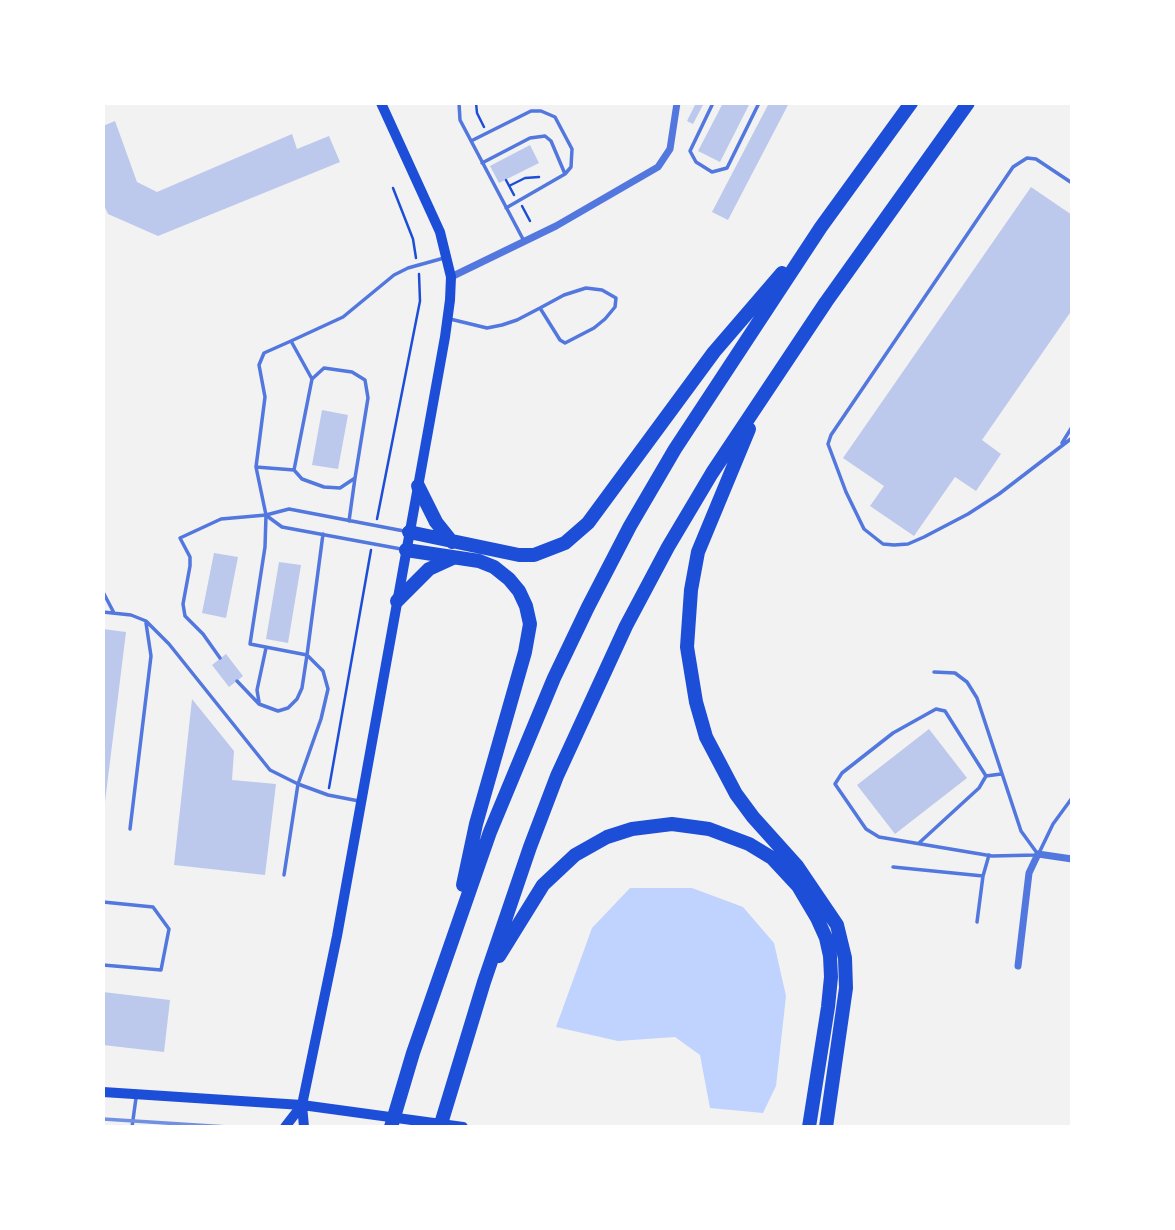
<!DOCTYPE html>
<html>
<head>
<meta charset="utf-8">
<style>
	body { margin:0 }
	#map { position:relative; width:1175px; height:1230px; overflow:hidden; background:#f2f2f2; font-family:"Space Grotesk",sans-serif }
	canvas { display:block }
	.frame { position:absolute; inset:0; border:105px solid #fff; pointer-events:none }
</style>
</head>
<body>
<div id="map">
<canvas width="1175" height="1230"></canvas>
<div class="frame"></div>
</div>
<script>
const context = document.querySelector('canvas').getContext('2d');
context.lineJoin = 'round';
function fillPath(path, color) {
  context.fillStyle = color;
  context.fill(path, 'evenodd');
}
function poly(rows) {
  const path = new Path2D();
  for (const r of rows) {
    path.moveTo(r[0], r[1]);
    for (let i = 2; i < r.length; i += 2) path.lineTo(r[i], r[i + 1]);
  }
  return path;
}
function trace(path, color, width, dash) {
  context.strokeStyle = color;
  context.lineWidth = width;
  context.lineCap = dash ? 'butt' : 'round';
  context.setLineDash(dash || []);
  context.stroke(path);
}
fillPath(poly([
	[630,888,692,888,743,907,774,943,786,996,776,1086,763,1113,710,1108,700,1055,675,1037,618,1041,556,1027,592,928]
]), '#bfd3fe');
fillPath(poly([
	[696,103,704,103,693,124,687,121],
	[723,103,750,103,720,162,698,151],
	[769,103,789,103,728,220,712,212],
	[115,121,137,182,157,192,292,134,297,149,329,136,340,162,158,236,108,214,103,203,103,126],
	[530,145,539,163,499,183,490,166],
	[1031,187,1072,215,1072,310,982,440,1001,454,976,491,955,477,914,536,870,506,884,486,843,458],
	[322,410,348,415,338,469,312,465],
	[214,553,238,557,226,618,202,613],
	[279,562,301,565,288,643,266,639],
	[103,629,126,632,105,802,103,802],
	[226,654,243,676,229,687,212,665],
	[192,699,234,751,232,780,276,784,265,875,174,865],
	[929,729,967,778,895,834,857,785],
	[103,992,170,1000,164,1052,103,1045]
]), '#bdc9ec');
trace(poly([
	[476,103,477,113,484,127],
	[506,180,514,195],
	[509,186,525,178,539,177],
	[393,188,413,239,416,258],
	[522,206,530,221],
	[377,519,420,301,419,274],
	[329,788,371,550]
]), '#1d4ed8', 2.5);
trace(poly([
	[459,103,460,120,524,241],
	[713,103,690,151,696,162,712,172,727,168,759,103],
	[471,141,531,111,541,111,555,117,572,149,571,167,565,174,506,208],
	[482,163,530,138,545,136,551,141,565,174],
	[1072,183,1036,159,1027,158,1013,167,831,435,828,444,846,492,864,529,883,544,894,545,908,544,924,537,968,514,999,494,1072,438],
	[450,319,487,328,502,325,517,320,540,308,564,295,586,288,602,290,616,298,615,307,605,319,594,328,565,343,560,340,540,308],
	[312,379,324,368,352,372,365,380,368,398,355,478,340,488,324,487,302,479,294,470,312,379,291,341,343,317,394,275,408,268,444,258],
	[1062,443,1072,427],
	[256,467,294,470],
	[267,516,282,527,401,549],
	[349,521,355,478],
	[323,534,307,655,323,671,328,689,321,719,298,784,328,795,359,801],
	[103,592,114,613],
	[103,612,131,615,146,621,169,644,270,770,298,784,284,875],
	[220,658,203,634,185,616,183,604,190,566,190,557,180,538,221,519,266,515,289,509,404,531],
	[934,672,955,673,967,682,977,698,1021,831,1037,853],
	[237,681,259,704,278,711,288,708,297,699,302,688,307,655,250,644,265,547,266,515,256,467,265,397,259,365,264,353,291,341],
	[259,702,257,690,266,648],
	[986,776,1001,774],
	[130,829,151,656,146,623],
	[919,843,979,788,986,776,945,711,936,709,893,733,842,773,835,784,866,829,879,837,992,856,1036,855],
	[1039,853,1053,824,1072,798],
	[893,867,983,876],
	[103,902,153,907,169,929,161,970,103,965],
	[977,922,983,876,989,855],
	[132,1127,136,1098]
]), '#5277de', 3.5);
trace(poly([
	[451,277,556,226,658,167,670,149,677,103],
	[1018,966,1029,873,1038,854,1072,859]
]), '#5277de', 7);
trace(poly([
	[103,1092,302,1105,463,1127],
	[285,1127,302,1105],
	[304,1127,302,1105,337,936,445,337,450,300,451,277,440,232,381,103]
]), '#1d4ed8', 10);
trace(poly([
	[749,429,698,552,691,590,687,647,696,702,706,737,736,794,753,817,797,866,837,925,845,958,846,988,826,1127],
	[418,486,436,522,452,542],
	[409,532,519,555,534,555,565,543,588,523,714,352,782,273],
	[406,550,479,561,494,567,509,579,519,591,526,606,530,624,525,652,476,824,463,885],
	[397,601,429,569,453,558],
	[499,956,543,885,575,855,607,837,632,829,672,824,709,829,749,844,772,858,798,886,817,918,826,938,830,956,831,977,828,1007,809,1127],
	[391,1127,413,1053,490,832,554,678,588,607,630,526,675,449,821,227,911,103],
	[440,1127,484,982,530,847,557,776,626,626,668,547,712,473,826,302,968,103]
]), '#1d4ed8', 14);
trace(poly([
	[103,1119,228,1127]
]), '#7290e2', 3.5);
</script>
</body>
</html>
